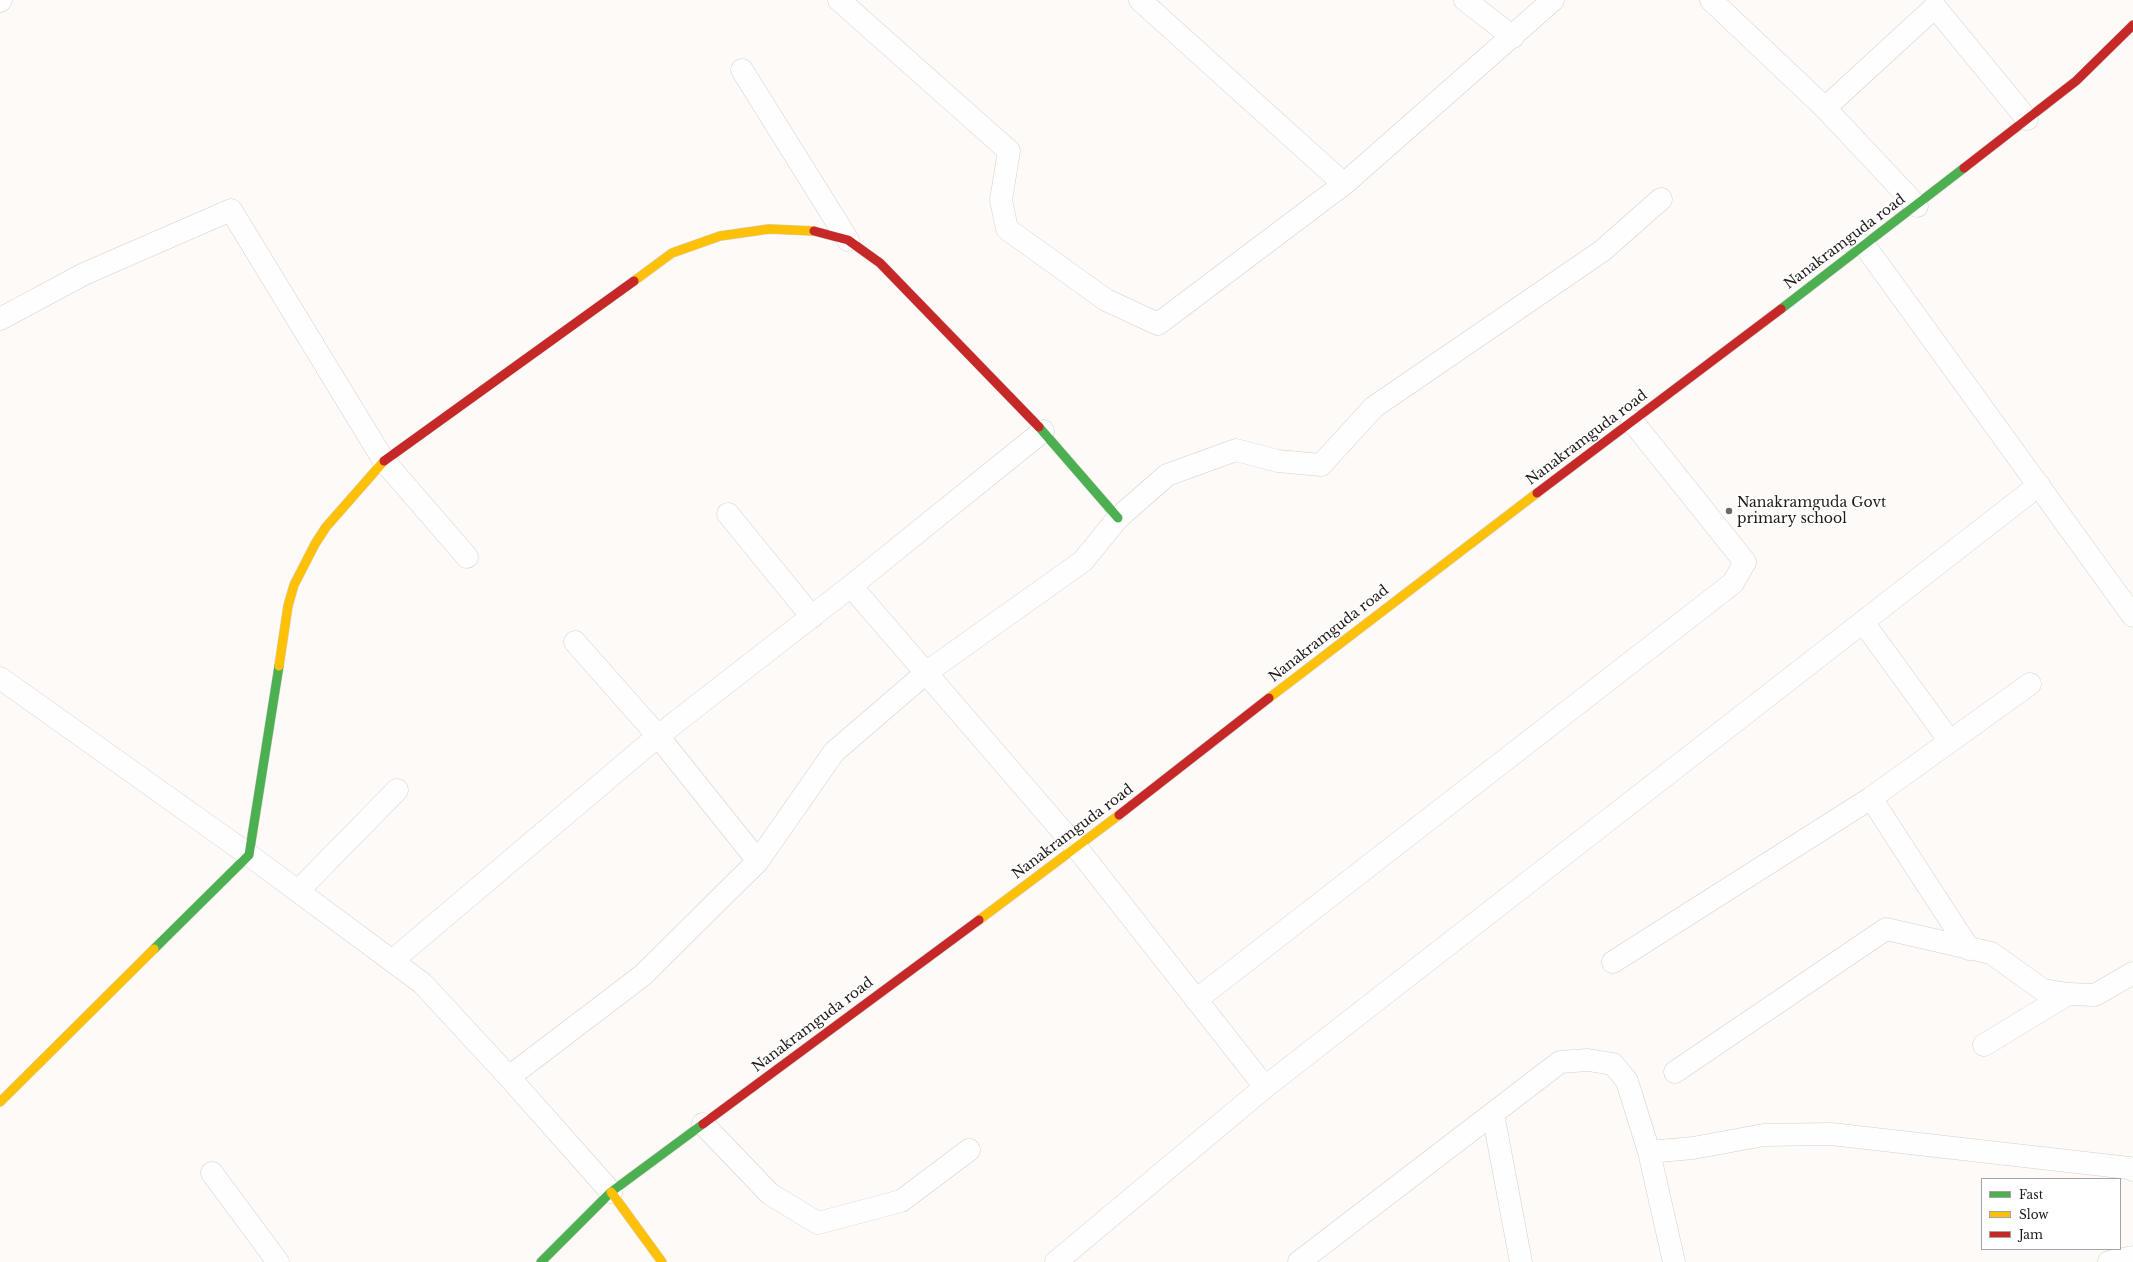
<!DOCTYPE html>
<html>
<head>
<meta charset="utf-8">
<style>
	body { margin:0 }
	#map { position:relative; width:2133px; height:1262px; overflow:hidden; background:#fdfaf8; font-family:"Libre Baskerville",serif }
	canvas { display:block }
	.legend { position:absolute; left:1981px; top:1178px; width:140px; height:72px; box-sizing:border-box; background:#fff; border:1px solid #a5a3a3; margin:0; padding:5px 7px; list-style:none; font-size:12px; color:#1f1a19 }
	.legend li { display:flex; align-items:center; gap:8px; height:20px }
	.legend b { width:20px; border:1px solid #a5a3a3 }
</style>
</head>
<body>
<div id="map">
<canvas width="2133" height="1262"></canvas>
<ul class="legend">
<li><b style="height:5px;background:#4caf50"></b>Fast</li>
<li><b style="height:5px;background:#ffc107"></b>Slow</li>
<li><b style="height:5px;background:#c62828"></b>Jam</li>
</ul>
</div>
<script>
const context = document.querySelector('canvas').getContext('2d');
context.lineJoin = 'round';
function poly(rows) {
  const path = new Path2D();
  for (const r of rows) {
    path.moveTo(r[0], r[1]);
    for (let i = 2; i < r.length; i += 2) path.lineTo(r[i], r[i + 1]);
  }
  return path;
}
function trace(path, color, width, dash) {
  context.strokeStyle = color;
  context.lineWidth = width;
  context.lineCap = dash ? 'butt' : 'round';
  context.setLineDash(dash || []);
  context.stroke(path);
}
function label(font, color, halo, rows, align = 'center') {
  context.font = font + ' "Libre Baskerville",serif';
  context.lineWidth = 3;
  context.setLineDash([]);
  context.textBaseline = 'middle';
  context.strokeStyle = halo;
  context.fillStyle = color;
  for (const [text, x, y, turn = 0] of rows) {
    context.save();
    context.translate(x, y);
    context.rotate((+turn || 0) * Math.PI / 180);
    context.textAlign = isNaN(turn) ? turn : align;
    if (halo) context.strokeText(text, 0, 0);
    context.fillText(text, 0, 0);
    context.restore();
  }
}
const street = poly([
	[839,0,1009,151,1001,200,1007,229,1106,300,1158,324,1344,184,1553,0],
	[1140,0,1344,184],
	[1465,0,1513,37],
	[1711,0,1825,108,1935,7,2027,119],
	[0,1,1,0],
	[742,70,848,240],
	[1825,108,1917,206],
	[1865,246,2133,616],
	[0,319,84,274,231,210,384,461,467,557],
	[728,514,812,617],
	[851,586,1077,848,1265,1087],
	[1863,622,1949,740],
	[575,642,658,736,758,861],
	[0,678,249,855,422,983,509,1077,611,1192],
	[1871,798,1969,949],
	[298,891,397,790],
	[392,961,658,736,851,586,1043,431],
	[1613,962,1871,798,2030,684],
	[1196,1000,1733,583,1745,562,1632,421],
	[1984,1045,2068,994],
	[1675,1072,1886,929,1991,953,2043,990,2068,994,2095,995,2133,973],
	[509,1077,643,975,758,861,834,752,927,672,1083,561,1118,518,1167,475,1236,450,1278,461,1321,465,1374,407,1602,251,1661,199],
	[1493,1114,1521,1262],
	[703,1124,770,1194,818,1223,901,1201,969,1150],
	[1649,1152,1693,1148,1764,1135,1831,1134,2129,1168,2133,1170],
	[212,1173,278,1262],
	[1056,1262,1265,1087,2039,485],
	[1299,1262,1560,1062,1588,1060,1613,1064,1627,1081,1649,1152,1674,1262],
	[2109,1262,2133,1257]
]);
const fast = poly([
	[1781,309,1964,168],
	[1039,427,1118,518],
	[154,949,249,855,279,666],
	[541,1262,611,1192,703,1124]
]);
const slow = poly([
	[634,281,672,253,720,236,769,229,814,231],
	[279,666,288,606,294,585,315,544,326,527,384,461],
	[1269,698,1537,493],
	[979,920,1119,815],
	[0,1102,154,949],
	[611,1192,662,1262]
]);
const jam = poly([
	[1964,168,2076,81,2133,25],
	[814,231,848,240,880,263,1039,427],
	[384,461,634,281],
	[1537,493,1781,309],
	[1119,815,1269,698],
	[703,1124,979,920]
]);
trace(street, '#d3d0ce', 23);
trace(fast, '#d3d0ce', 10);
trace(slow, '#d3d0ce', 10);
trace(jam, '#d3d0ce', 10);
trace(street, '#fffefe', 22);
trace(fast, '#4caf50', 9);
trace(slow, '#ffc107', 9);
trace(jam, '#c62828', 9);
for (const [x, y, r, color] of [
	[1729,511,4,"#6d6867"]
]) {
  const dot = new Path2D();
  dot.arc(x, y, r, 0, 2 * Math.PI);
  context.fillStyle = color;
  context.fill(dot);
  trace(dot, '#fff', 1.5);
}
label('14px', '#1f1a19', '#fff', [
	["Nanakramguda road",1845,242,-37],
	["Nanakramguda road",1587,438,-37],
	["Nanakramguda road",1329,634,-38],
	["Nanakramguda road",1073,832,-37],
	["Nanakramguda road",813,1025,-37]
]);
label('14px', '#1f1a19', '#fff', [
	["Nanakramguda Govt",1737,503],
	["primary school",1737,519]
], 'left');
</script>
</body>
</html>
